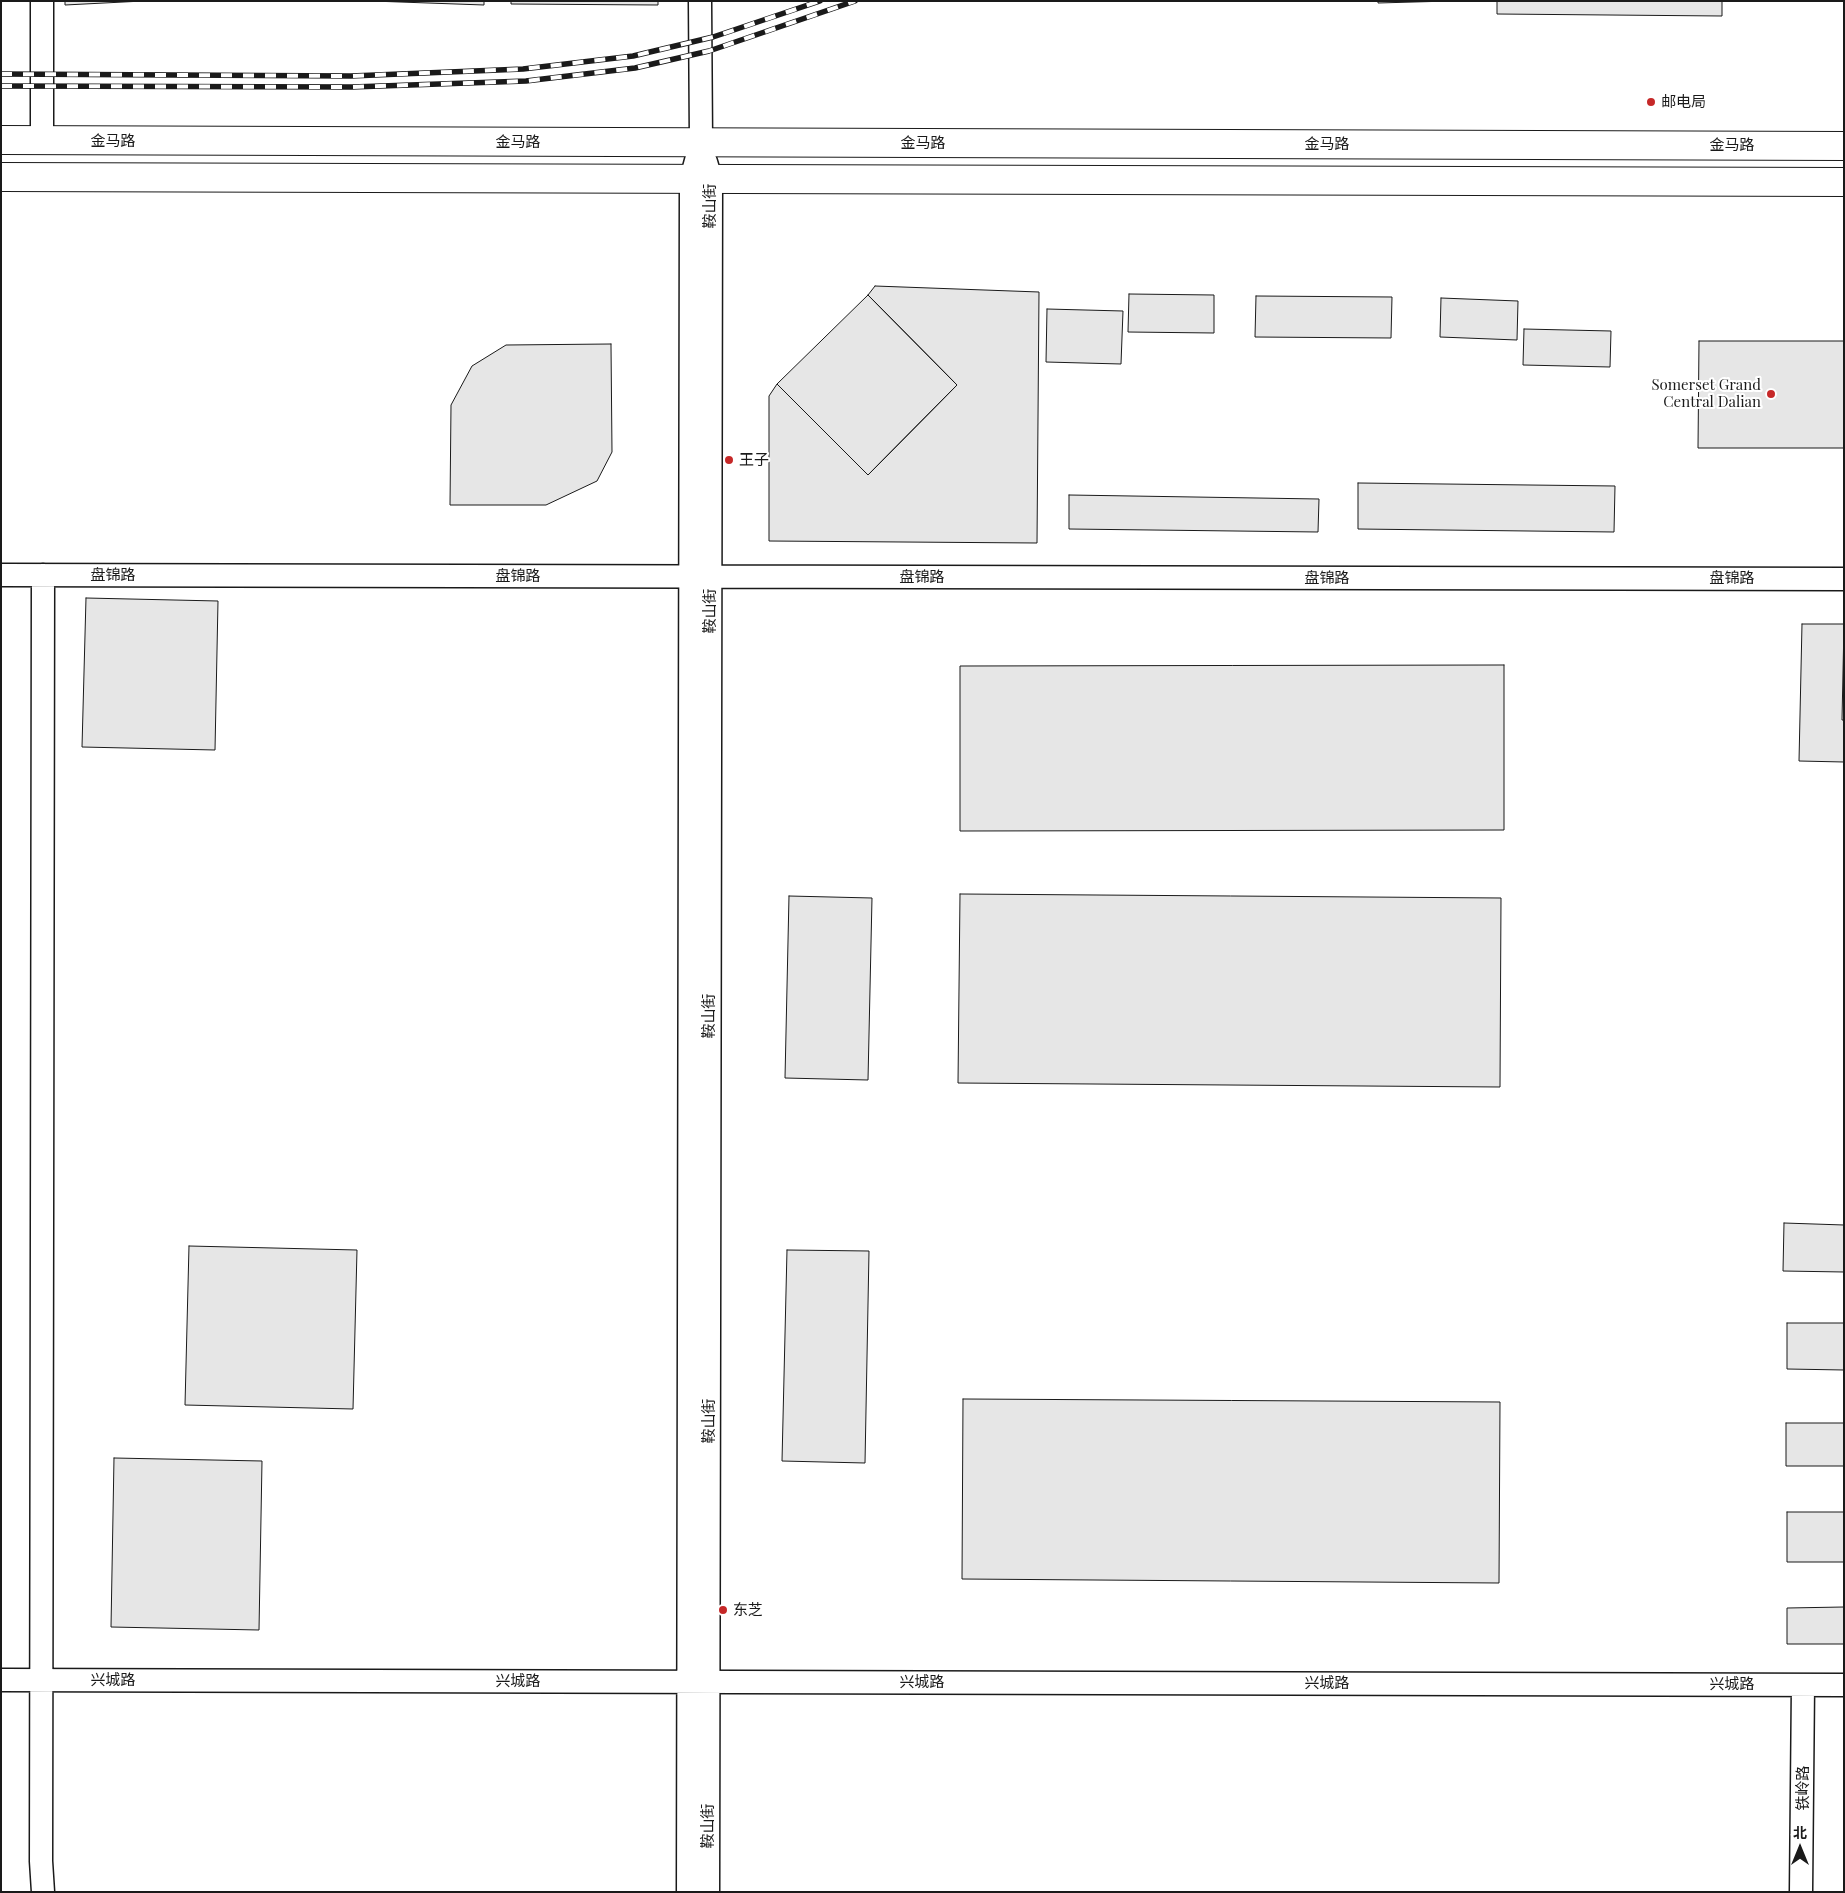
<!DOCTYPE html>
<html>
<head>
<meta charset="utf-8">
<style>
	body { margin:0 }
	#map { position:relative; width:1845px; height:1893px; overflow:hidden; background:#fff; font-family:"Playfair Display","Noto Sans SC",serif }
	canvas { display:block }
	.frame { position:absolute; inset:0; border:2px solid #1a1a1a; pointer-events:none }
	.north { position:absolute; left:1775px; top:1823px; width:50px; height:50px; -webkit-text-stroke:4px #fff; paint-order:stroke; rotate:0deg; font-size:14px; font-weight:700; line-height:20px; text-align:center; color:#1a1a1a }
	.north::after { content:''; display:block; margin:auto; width:18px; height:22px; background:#1a1a1a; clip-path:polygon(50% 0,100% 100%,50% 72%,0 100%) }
</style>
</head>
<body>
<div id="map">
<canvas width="1845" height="1893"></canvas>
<div class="frame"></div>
<div class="north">北</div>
</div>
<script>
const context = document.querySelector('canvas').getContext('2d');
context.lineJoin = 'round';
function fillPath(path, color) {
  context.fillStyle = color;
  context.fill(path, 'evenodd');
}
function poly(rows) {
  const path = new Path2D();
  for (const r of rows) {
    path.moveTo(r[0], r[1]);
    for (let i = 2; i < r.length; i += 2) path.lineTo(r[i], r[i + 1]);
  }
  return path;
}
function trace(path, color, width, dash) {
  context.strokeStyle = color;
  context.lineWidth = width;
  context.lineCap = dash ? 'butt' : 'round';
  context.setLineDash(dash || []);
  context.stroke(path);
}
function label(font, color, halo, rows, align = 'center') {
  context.font = font + ' "Playfair Display","Noto Sans SC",serif';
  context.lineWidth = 4;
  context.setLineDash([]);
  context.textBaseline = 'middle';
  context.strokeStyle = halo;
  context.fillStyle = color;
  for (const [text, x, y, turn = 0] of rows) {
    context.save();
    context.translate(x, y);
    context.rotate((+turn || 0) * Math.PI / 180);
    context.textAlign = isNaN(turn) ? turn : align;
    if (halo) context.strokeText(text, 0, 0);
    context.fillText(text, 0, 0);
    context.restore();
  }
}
const building = poly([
	[65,1,143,1,65,5,65,1],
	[372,1,484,1,484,5,372,1],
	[511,1,658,1,658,5,511,4,511,1],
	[1378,1,1450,1,1378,3,1378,1],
	[1497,1,1722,1,1722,16,1497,14,1497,1],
	[875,286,1039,292,1037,543,769,541,769,396,777,384,868,475,957,385,868,295,875,286],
	[1129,294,1214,295,1214,333,1128,332,1129,294],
	[868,295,957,385,868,475,777,384,868,295],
	[1256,296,1392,297,1391,338,1255,337,1256,296],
	[1441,298,1518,301,1517,340,1440,337,1441,298],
	[1047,309,1123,311,1121,364,1046,362,1047,309],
	[1524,329,1611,331,1610,367,1523,365,1524,329],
	[1699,341,1844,341,1844,448,1698,448,1699,341],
	[611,344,612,452,597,481,546,505,450,505,451,405,472,366,506,345,611,344],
	[1358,483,1615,486,1614,532,1358,529,1358,483],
	[1069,495,1319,499,1318,532,1069,529,1069,495],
	[86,598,218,601,215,750,82,747,86,598],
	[1802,624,1844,624,1842,720,1844,720,1844,762,1799,761,1802,624],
	[1504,665,1504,830,960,831,960,666,1504,665],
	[960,894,1501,898,1500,1087,958,1083,960,894],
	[789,896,872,898,868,1080,785,1078,789,896],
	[1784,1223,1844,1225,1844,1272,1783,1271,1784,1223],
	[189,1246,357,1250,353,1409,185,1405,189,1246],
	[787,1250,869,1251,865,1463,782,1461,787,1250],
	[1787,1323,1844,1323,1844,1370,1787,1369,1787,1323],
	[963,1399,1500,1402,1499,1583,962,1579,963,1399],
	[1786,1423,1844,1423,1844,1466,1786,1466,1786,1423],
	[114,1458,262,1461,259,1630,111,1627,114,1458],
	[1787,1512,1844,1512,1844,1562,1787,1562,1787,1512],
	[1844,1607,1844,1644,1787,1644,1787,1608,1844,1607]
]);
fillPath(building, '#e6e6e6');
trace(building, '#1a1a1a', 1);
const minor = poly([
	[42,140,42,1],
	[706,162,711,179,708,1892],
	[1,575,1844,579],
	[43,575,41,1861,43,1892],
	[1,1680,1844,1685],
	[688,1892,691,179,701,142,700,1],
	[1801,1892,1803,1685]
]);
const major = poly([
	[1,140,1844,146],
	[1,177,1844,182]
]);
trace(minor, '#1a1a1a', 25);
trace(major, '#1a1a1a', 30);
trace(minor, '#fff', 22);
trace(major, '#fff', 28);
const rail = poly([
	[1,74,351,76,523,69,633,56,713,37,820,1],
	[1,86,352,87,526,81,635,68,709,51,855,1]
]);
trace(rail, '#1a1a1a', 5.5);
trace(rail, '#fff', 4, [11]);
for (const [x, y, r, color] of [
	[1651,102,5,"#c62828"],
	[1771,394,5,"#c62828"],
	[729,460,5,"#c62828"],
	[723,1610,5,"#c62828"]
]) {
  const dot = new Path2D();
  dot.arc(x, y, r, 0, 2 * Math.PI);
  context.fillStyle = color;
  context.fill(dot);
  trace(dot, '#fff', 2);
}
label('15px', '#1a1a1a', '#fff', [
	["邮电局",1661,102],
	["Somerset Grand",1761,385,"right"],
	["Central Dalian",1761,402,"right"],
	["王子",739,460],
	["东芝",733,1610]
], 'left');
label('15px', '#1a1a1a', '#fff', [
	["金马路",113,141],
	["金马路",518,142],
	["金马路",923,143],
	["金马路",1327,144],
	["金马路",1732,145],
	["鞍山街",710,206,-90],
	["盘锦路",113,575],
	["盘锦路",518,576],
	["盘锦路",922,577],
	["盘锦路",1327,578],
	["盘锦路",1732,578],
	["鞍山街",710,611,-90],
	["鞍山街",709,1016,-90],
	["鞍山街",709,1421,-90],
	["兴城路",113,1680],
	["兴城路",518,1681],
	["兴城路",922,1682],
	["兴城路",1327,1683],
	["兴城路",1732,1684],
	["铁岭路",1803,1788,-90],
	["鞍山街",708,1826,-90]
]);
</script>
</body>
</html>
